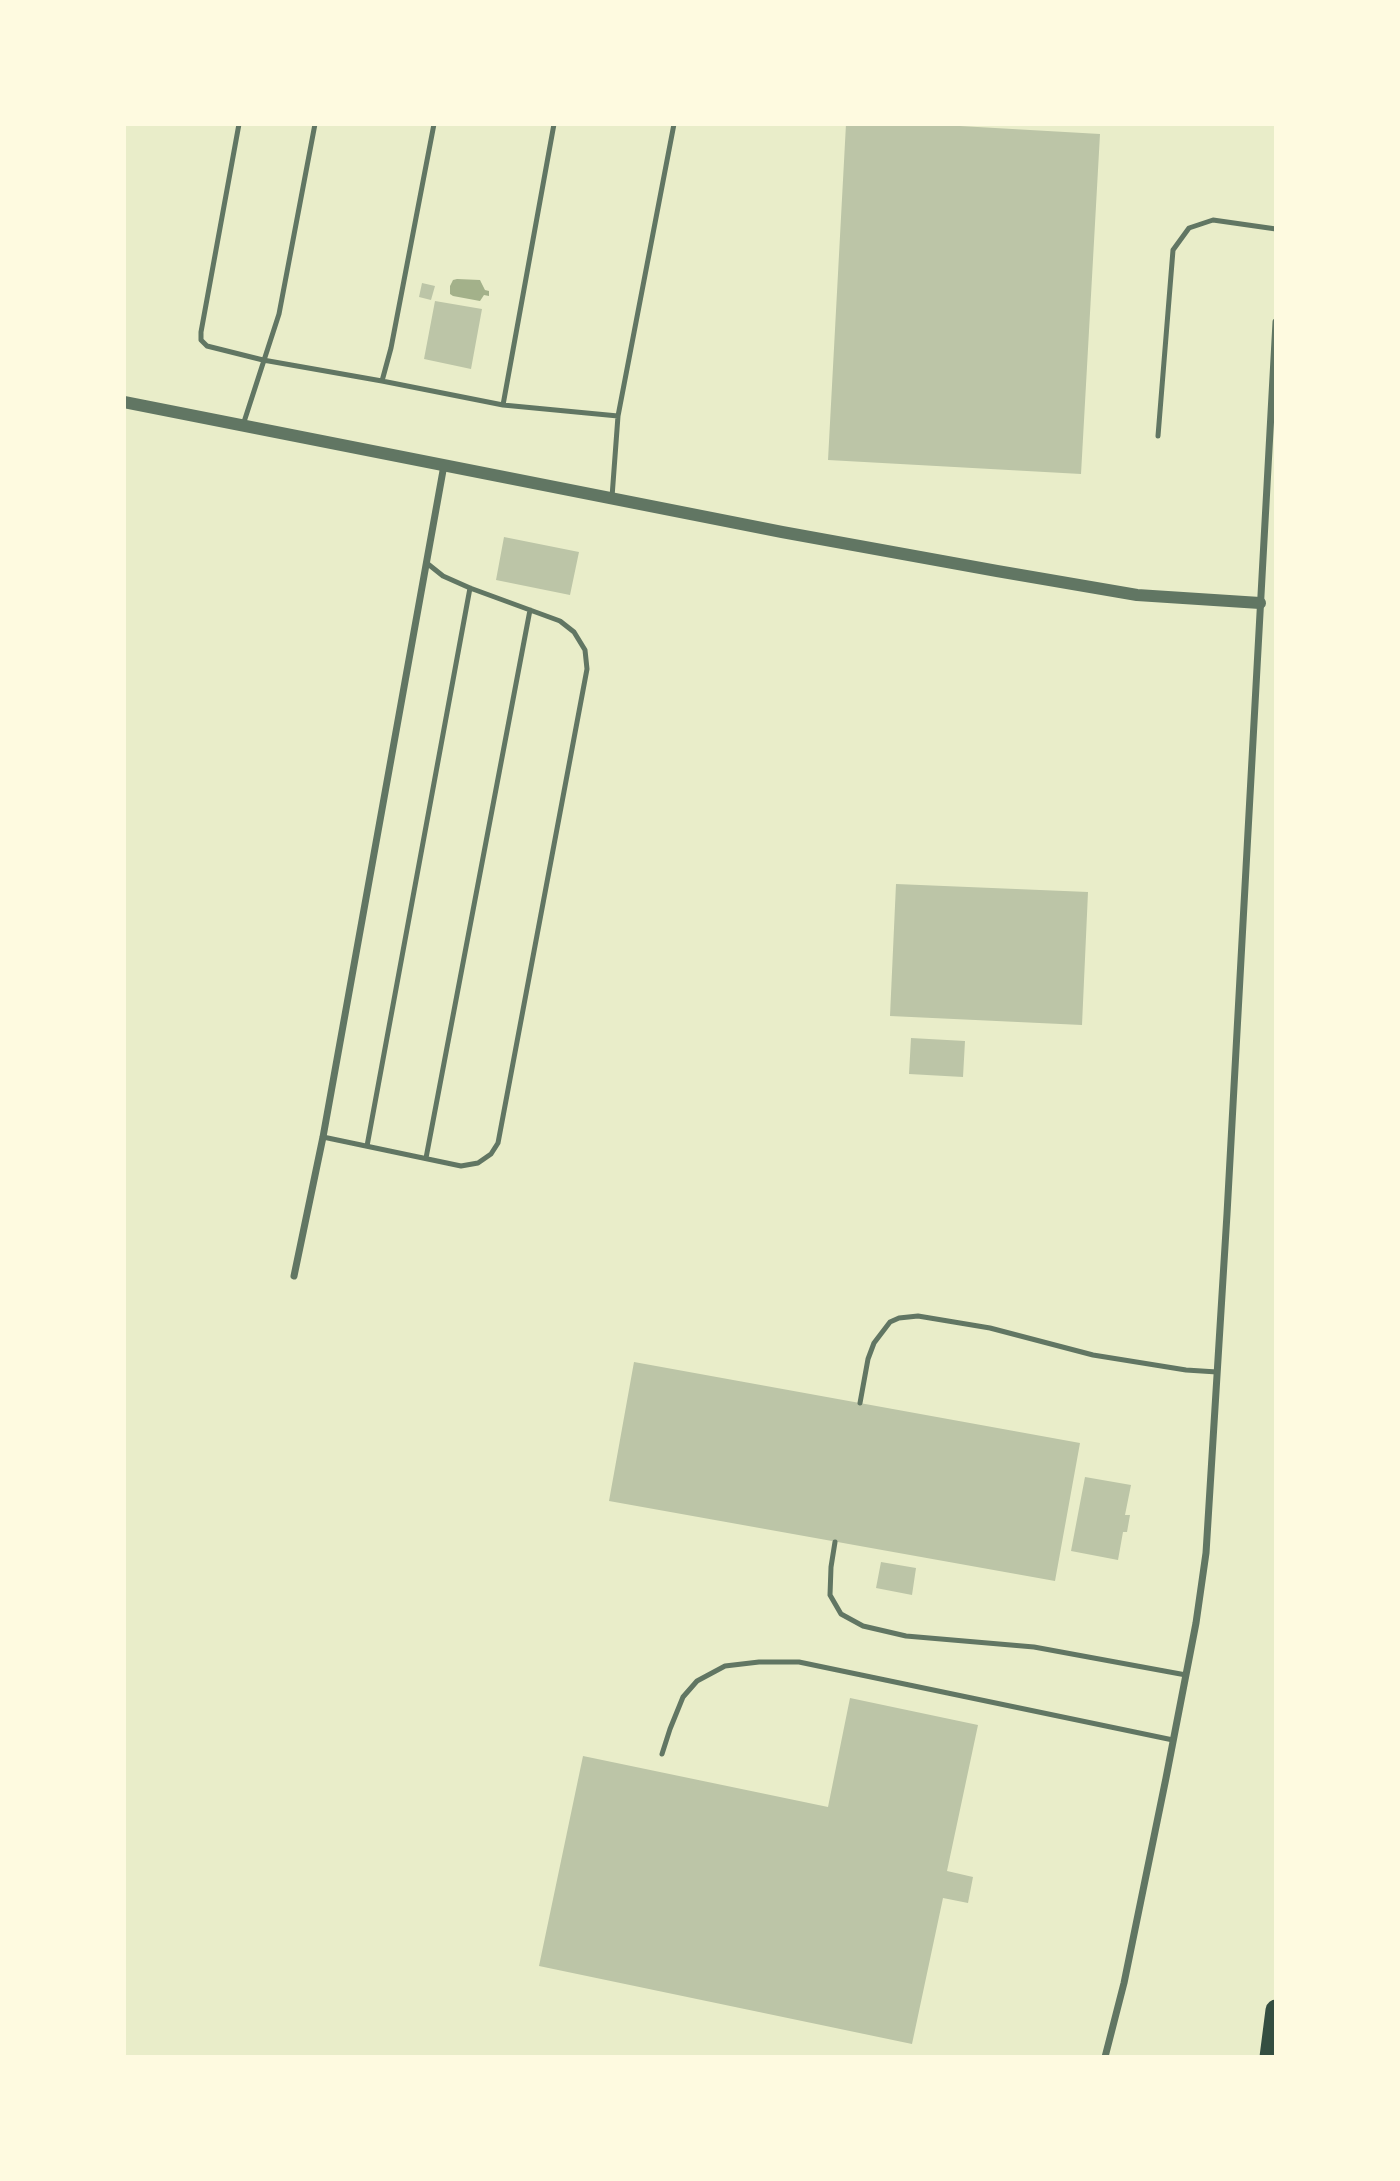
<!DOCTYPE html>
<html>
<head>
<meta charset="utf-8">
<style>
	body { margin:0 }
	#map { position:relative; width:1400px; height:2181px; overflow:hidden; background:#e9edc9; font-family:"Playfair Display",serif }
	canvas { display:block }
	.frame { position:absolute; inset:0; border:126px solid #fefae0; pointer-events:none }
</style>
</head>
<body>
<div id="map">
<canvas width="1400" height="2181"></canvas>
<div class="frame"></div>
</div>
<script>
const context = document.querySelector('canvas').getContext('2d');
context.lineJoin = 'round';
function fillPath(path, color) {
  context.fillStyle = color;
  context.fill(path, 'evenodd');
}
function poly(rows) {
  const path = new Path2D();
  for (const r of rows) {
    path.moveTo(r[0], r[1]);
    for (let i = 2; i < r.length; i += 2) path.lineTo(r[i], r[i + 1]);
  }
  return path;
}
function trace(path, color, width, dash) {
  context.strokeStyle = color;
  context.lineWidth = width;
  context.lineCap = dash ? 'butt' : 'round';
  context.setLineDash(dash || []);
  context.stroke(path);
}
fillPath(poly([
	[457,279,480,280,485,290,489,291,489,296,484,295,480,301,453,296,450,294,450,286,453,280]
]), '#a3b18a');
fillPath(poly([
	[846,124,925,124,1100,134,1081,474,828,460],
	[422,283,435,286,431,300,419,297],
	[435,301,482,309,471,369,424,359],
	[504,537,579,552,570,595,496,580],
	[896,884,1088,892,1082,1025,890,1016],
	[911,1038,965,1041,963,1077,909,1074],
	[634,1362,1080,1443,1055,1581,609,1501],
	[1085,1477,1131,1485,1125,1515,1130,1515,1127,1532,1123,1532,1118,1560,1071,1551],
	[881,1562,916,1568,912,1595,876,1588],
	[850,1698,978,1725,947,1871,973,1877,968,1903,943,1898,912,2044,539,1966,583,1756,828,1807]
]), '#bcc5a7');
trace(poly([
	[239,124,201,332,201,340,207,346,263,360,382,381,503,405,618,416],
	[382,381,391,348,434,124],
	[503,405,554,124],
	[243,425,279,314,315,124],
	[1158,436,1173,250,1189,228,1213,220,1276,229],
	[612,497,618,416,674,124],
	[323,1137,461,1166,478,1163,491,1154,498,1143,587,669,585,650,574,632,560,621,470,588,443,576,428,564],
	[367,1146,470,588],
	[426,1158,530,610],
	[860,1403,868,1359,874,1343,890,1322,899,1318,918,1316,990,1328,1093,1355,1186,1370,1217,1372],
	[835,1542,831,1567,830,1595,841,1614,863,1626,906,1636,1034,1647,1186,1675],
	[662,1754,670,1729,683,1697,697,1681,725,1666,759,1662,799,1662,1173,1740]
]), '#617663', 5);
trace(poly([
	[294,1276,323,1137,444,465],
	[1105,2057,1124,1983,1166,1778,1196,1623,1206,1553,1227,1214,1276,322]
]), '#617663', 7);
trace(poly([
	[124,402,782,532,997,571,1137,595,1260,603]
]), '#617663', 12);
trace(poly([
	[1270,2057,1276,2010]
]), '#344e41', 21);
</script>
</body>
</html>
